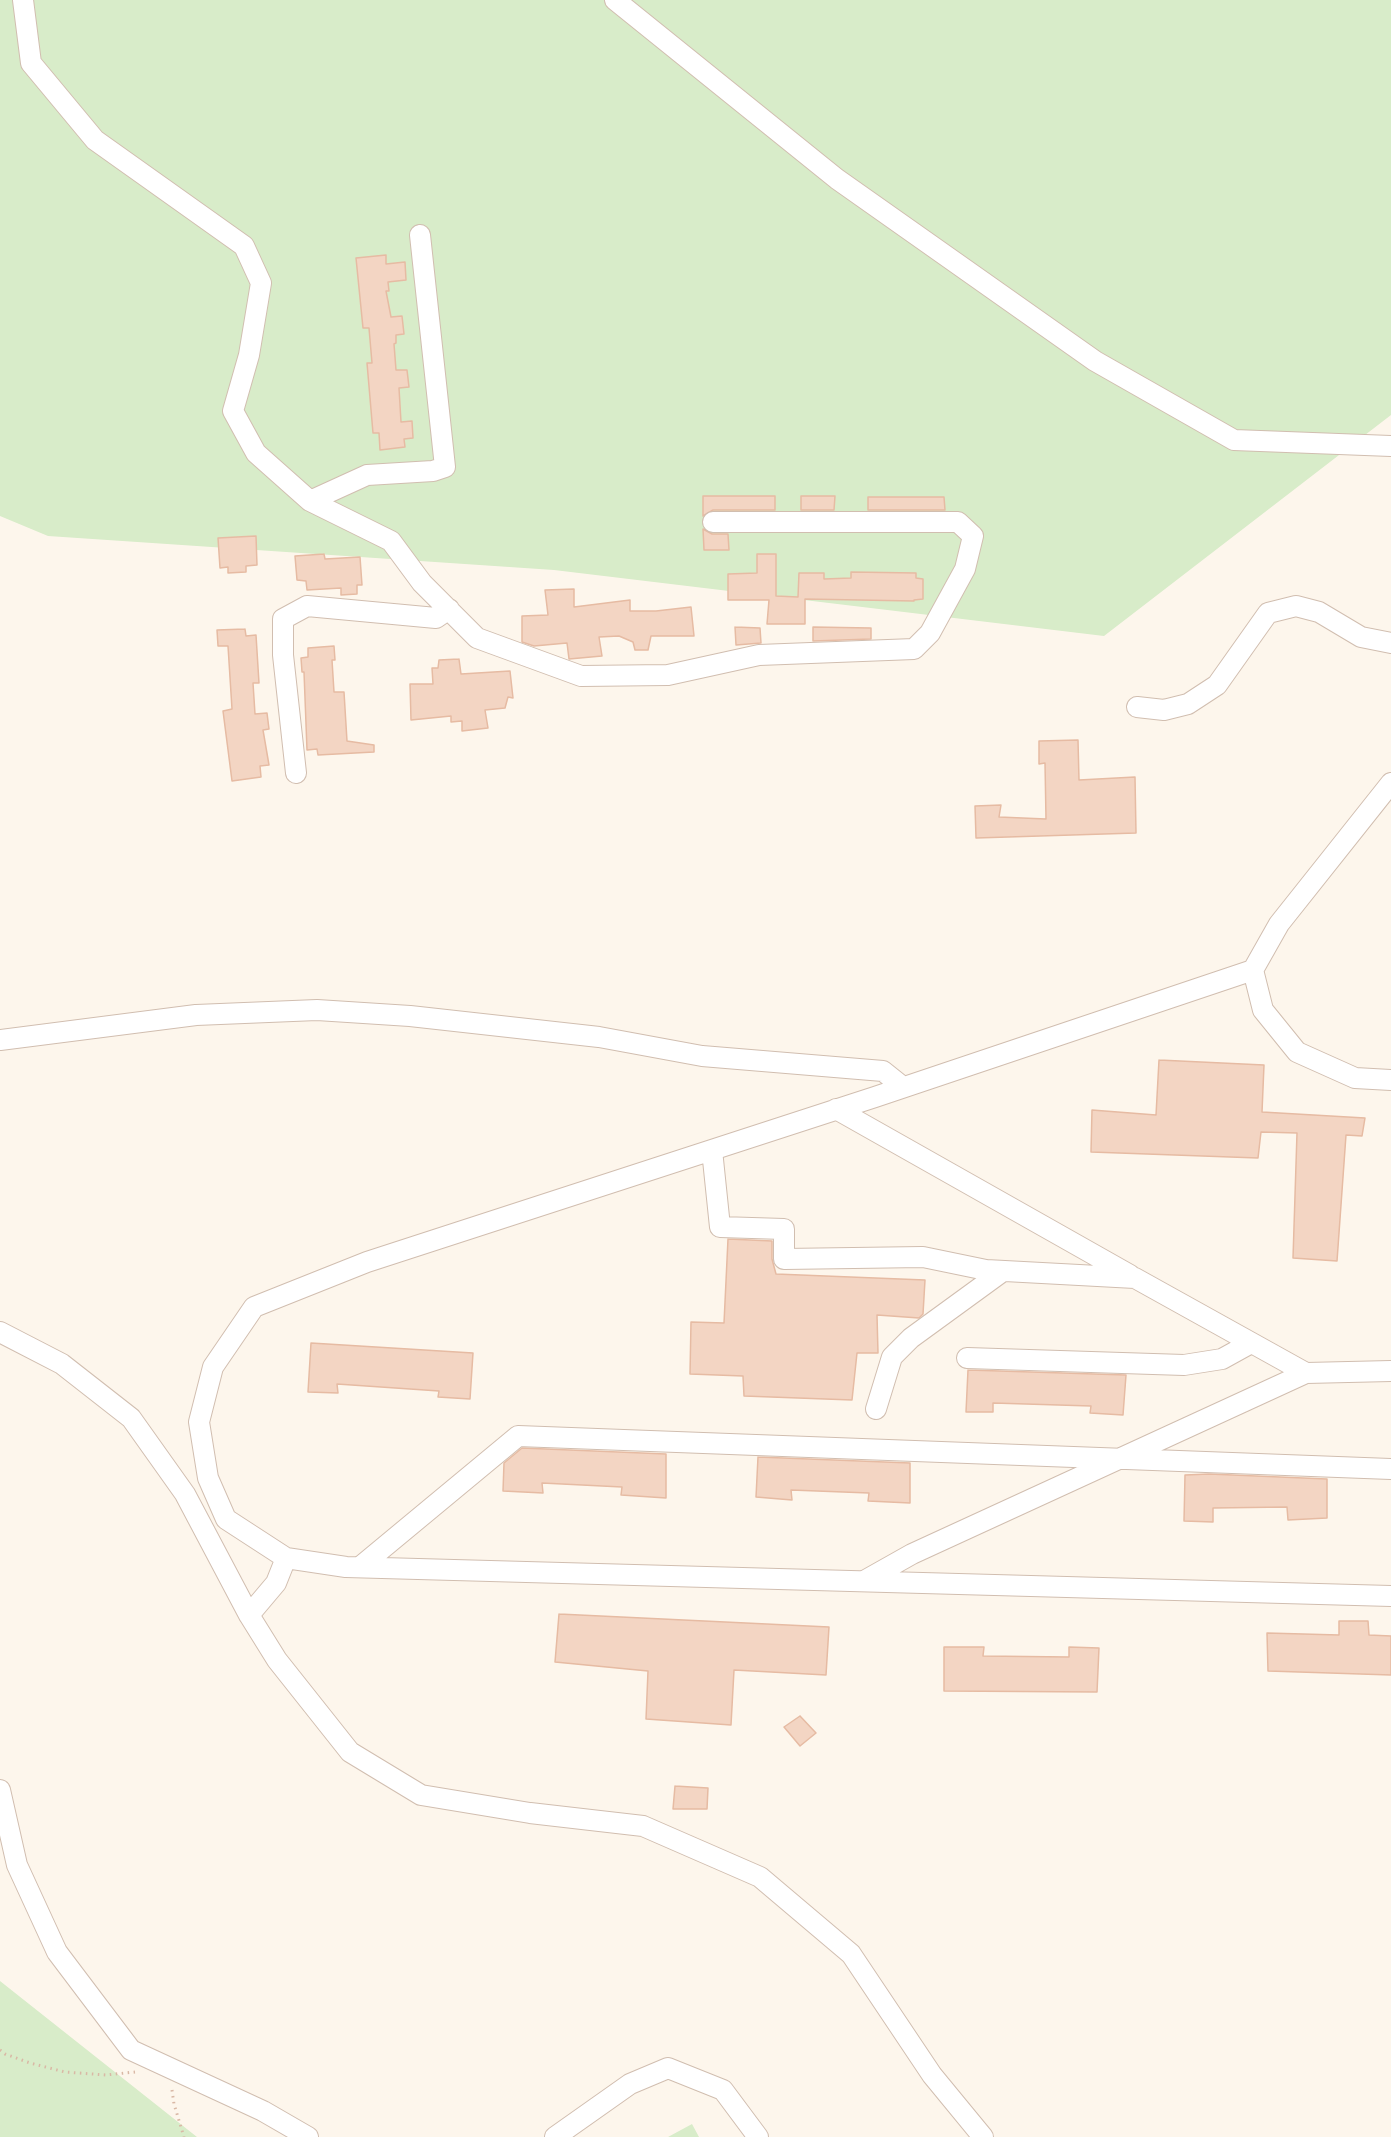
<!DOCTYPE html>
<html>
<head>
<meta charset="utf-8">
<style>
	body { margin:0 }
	canvas { display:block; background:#fdf6ec }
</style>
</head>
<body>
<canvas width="1391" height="2137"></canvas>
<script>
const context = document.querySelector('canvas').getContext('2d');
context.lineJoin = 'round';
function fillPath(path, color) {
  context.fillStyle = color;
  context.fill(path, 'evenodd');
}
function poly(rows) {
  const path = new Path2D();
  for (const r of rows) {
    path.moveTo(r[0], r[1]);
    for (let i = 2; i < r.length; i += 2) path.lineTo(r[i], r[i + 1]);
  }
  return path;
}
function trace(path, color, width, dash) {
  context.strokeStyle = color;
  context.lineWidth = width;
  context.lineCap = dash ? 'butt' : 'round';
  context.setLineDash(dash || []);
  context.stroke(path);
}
fillPath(poly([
	[0,0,1391,0,1391,415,1104,636,554,570,48,536,0,516],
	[0,1981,197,2137,0,2137],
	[692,2124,699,2137,668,2137]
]), '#d8ecc9');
const building = poly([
	[386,255,386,264,405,262,406,280,388,282,389,291,386,291,391,317,402,316,404,334,396,335,396,343,394,344,396,370,407,370,409,387,399,388,401,422,412,421,413,438,404,439,405,447,380,450,379,433,373,433,367,363,372,363,369,328,363,328,356,258,386,255],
	[703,496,775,496,775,510,713,510,703,516,703,496],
	[801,496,835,496,834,510,801,510,801,496],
	[868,497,944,497,945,510,868,510,868,497],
	[703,529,712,534,728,534,729,550,704,550,703,529],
	[256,536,257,565,246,566,246,572,228,573,228,567,220,568,218,538,256,536],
	[324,554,325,559,360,557,362,585,357,585,357,594,341,595,341,588,307,590,306,581,297,580,295,556,324,554],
	[757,554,776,554,776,596,798,597,799,573,824,573,824,579,851,578,851,572,916,573,916,578,923,579,923,599,914,600,914,601,805,599,805,624,767,624,769,600,728,600,728,574,757,573,757,554],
	[574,589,574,607,630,600,630,611,656,611,691,607,694,636,651,636,648,650,635,650,633,642,619,636,599,637,602,656,569,659,567,643,534,646,522,642,522,616,548,615,545,590,574,589],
	[735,627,760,628,761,643,736,645,735,627],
	[813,627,871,628,871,639,813,641,813,627],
	[245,629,246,636,256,635,259,683,253,683,255,714,267,713,269,729,263,730,269,765,260,766,261,777,232,781,223,711,232,709,228,646,218,646,217,630,245,629],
	[334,646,335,660,332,660,334,692,344,692,347,741,374,745,374,752,318,755,317,749,307,750,304,672,302,672,301,658,308,657,308,648,334,646],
	[459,659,461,674,510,671,513,698,508,697,505,708,485,710,488,728,462,731,462,721,451,722,451,716,411,720,410,684,433,684,432,668,438,668,439,660,459,659],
	[1078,740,1079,780,1135,777,1136,833,976,838,975,806,1001,805,999,817,1046,819,1045,763,1039,764,1039,741,1078,740],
	[1159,1060,1264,1065,1262,1112,1365,1118,1362,1136,1346,1135,1337,1261,1293,1258,1297,1133,1261,1132,1258,1158,1091,1152,1092,1110,1156,1115,1159,1060],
	[728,1239,772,1241,772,1259,776,1274,925,1280,923,1314,919,1318,877,1315,878,1353,857,1353,852,1400,744,1396,743,1376,690,1374,691,1322,724,1323,728,1239],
	[311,1343,473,1353,470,1399,438,1397,439,1391,337,1384,338,1393,308,1392,311,1343],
	[968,1370,1126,1375,1123,1415,1090,1413,1091,1406,993,1403,993,1412,966,1412,968,1370],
	[522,1448,666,1454,666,1498,621,1495,622,1487,542,1483,543,1493,503,1491,504,1463,522,1448],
	[758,1457,910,1463,910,1503,868,1501,869,1493,791,1490,792,1500,756,1497,758,1457],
	[1209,1474,1327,1479,1327,1518,1288,1520,1287,1507,1213,1508,1213,1522,1184,1521,1185,1475,1209,1474],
	[559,1614,829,1627,826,1675,734,1670,731,1725,646,1719,648,1671,555,1662,559,1614],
	[1339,1621,1368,1621,1369,1635,1391,1636,1391,1675,1268,1671,1267,1633,1339,1635,1339,1621],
	[944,1647,984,1647,983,1656,1069,1657,1069,1647,1099,1648,1097,1692,944,1691,944,1647],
	[800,1716,816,1733,800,1746,784,1727,800,1716],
	[675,1786,708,1788,707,1809,673,1809,675,1786]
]);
fillPath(building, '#f3d5c3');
trace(building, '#e6bba3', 1.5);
const minor = poly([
	[23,0,31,63,95,140,244,246,261,283,249,355,233,411,256,453,310,501,391,541,422,583,477,638,581,676,668,675,759,655,914,649,930,633,965,569,973,536,958,522,713,522],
	[615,0,837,179,1095,361,1234,440,1391,446],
	[310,501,367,475,433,471,445,467,420,235],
	[1137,707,1164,710,1188,704,1217,685,1268,613,1296,606,1319,612,1361,637,1391,643],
	[296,773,283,655,283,619,307,606,436,618,449,609],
	[1391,783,1279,924,1253,970,1263,1010,1297,1052,1355,1078,1391,1080],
	[1253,970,875,1097,367,1262,254,1307,213,1367,199,1422,208,1478,226,1519,286,1558,346,1567,1391,1596],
	[0,1040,196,1015,317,1010,410,1016,599,1037,702,1056,883,1071,903,1087],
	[836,1109,1130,1275],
	[712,1150,720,1227,784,1229,784,1259,923,1257,986,1270,1135,1278,1306,1373],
	[0,1332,62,1364,131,1418,185,1494,249,1615,277,1660,350,1752,421,1795,530,1813,643,1826,760,1877,851,1954,932,2075,983,2137],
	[967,1358,1184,1365,1222,1359,1251,1343],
	[876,1409,892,1357,911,1338,1003,1271],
	[360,1567,518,1436,1391,1469],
	[864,1581,912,1554,1306,1373,1391,1371],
	[249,1615,276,1583,286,1558],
	[0,1790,17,1865,57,1952,131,2050,263,2111,308,2137],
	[555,2137,630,2084,668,2068,723,2090,758,2137]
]);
trace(minor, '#d1beb0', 22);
trace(poly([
	[0,2050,5,2054,30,2063,65,2072,106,2075,135,2072],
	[172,2090,174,2104,184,2137]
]), '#d9b8a5', 3, [1.5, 4.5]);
trace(minor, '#fff', 20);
</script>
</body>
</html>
